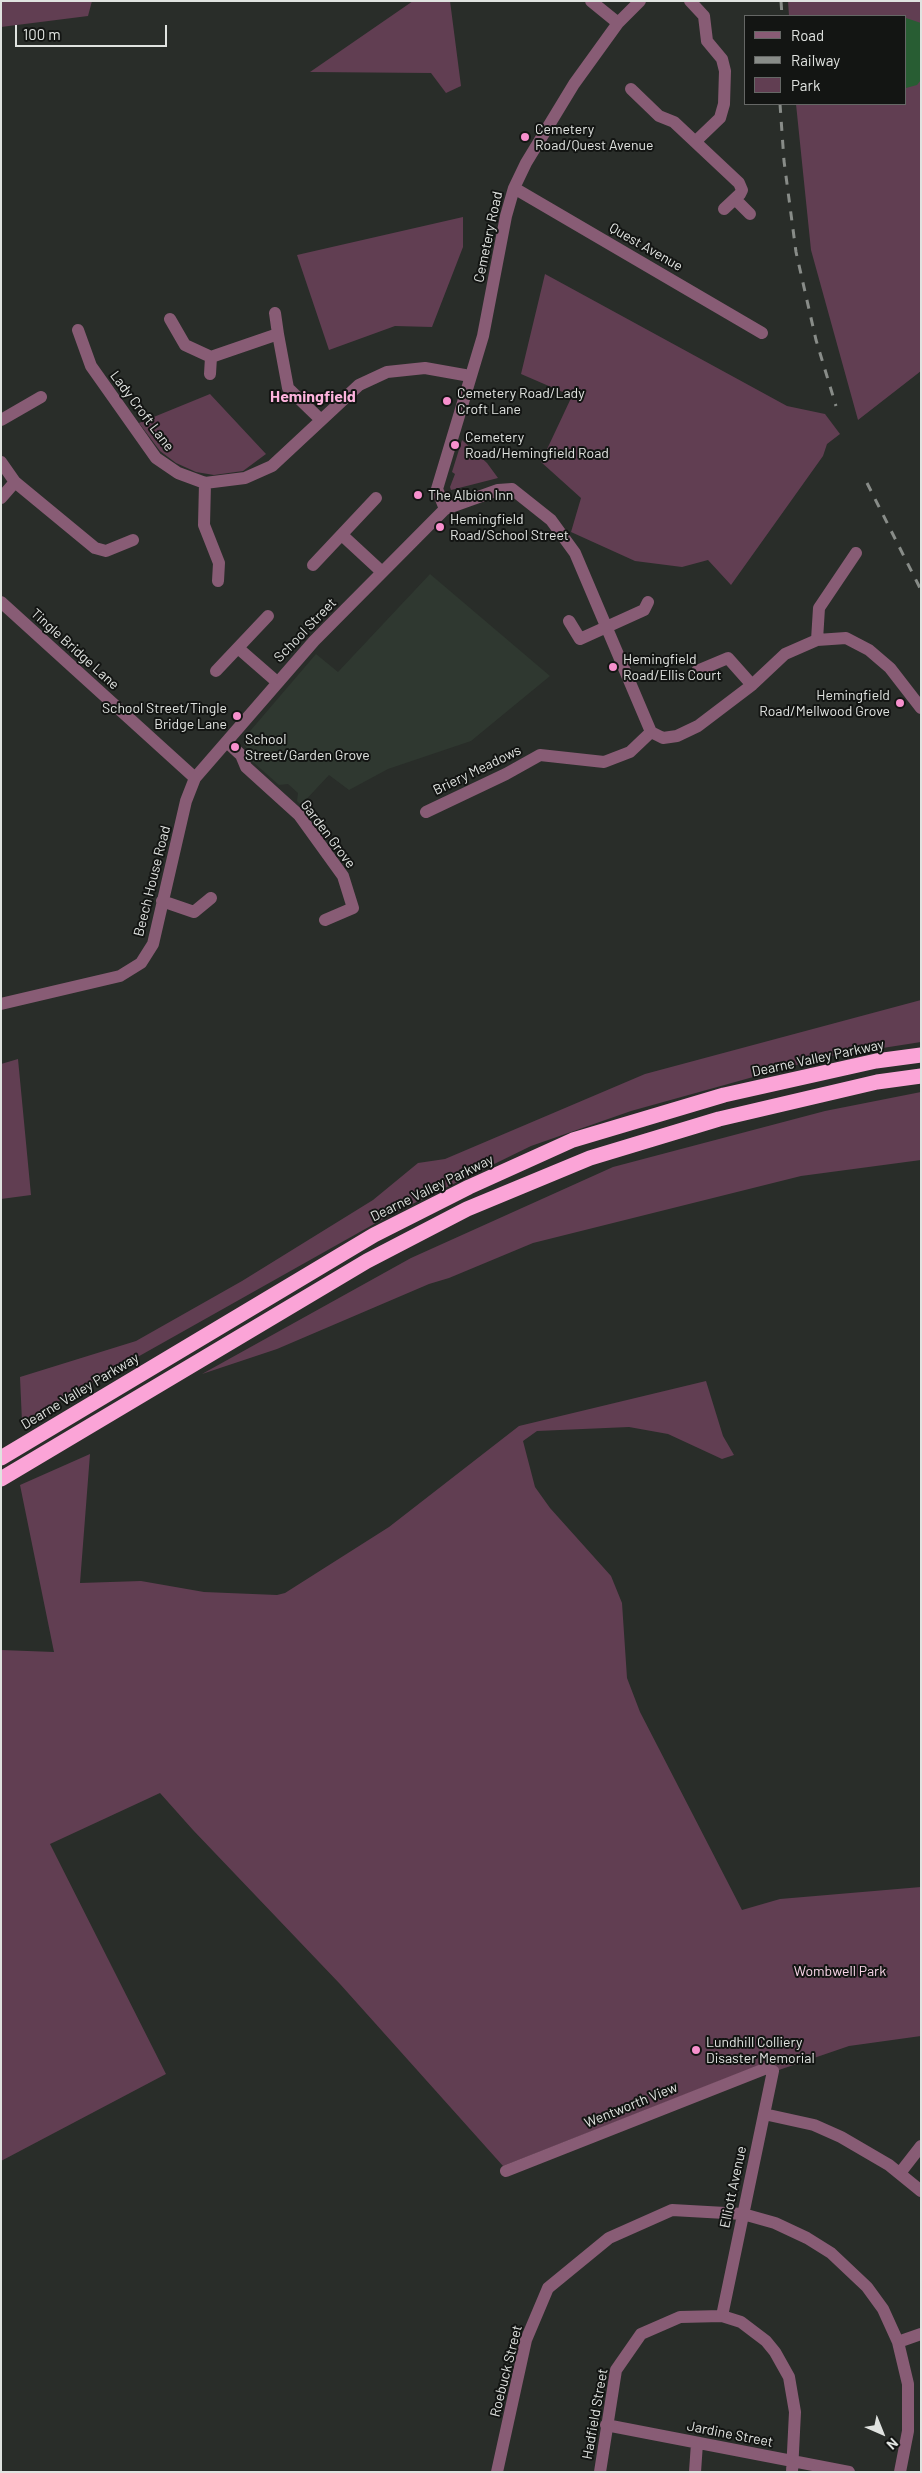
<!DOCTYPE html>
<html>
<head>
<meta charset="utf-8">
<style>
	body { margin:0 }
	#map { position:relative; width:922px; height:2473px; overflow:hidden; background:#292d29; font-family:Barlow,sans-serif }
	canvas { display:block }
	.frame { position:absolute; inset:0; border:2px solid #e0e3e0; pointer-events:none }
	.legend { position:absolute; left:744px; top:15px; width:162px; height:90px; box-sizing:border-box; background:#131513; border:1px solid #656765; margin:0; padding:6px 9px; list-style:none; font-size:15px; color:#e0e3e0 }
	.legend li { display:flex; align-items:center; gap:10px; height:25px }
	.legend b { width:25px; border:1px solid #656765 }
	.north { position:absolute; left:857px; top:2408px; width:50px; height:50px; -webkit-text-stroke:4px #131513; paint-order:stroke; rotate:136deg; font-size:14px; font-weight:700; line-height:20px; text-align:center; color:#e0e3e0 }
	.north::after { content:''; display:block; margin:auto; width:18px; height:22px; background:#e0e3e0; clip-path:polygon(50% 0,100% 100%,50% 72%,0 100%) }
	.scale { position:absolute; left:15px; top:25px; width:152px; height:22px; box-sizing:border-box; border:2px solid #e0e3e0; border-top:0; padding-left:6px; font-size:15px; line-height:18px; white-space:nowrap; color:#e0e3e0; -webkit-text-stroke:4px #131513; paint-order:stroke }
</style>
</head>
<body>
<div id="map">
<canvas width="922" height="2473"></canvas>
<div class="frame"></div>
<ul class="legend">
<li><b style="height:6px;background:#885c75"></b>Road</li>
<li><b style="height:6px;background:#888c88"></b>Railway</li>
<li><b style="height:14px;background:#613e52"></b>Park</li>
</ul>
<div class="north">N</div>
<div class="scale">100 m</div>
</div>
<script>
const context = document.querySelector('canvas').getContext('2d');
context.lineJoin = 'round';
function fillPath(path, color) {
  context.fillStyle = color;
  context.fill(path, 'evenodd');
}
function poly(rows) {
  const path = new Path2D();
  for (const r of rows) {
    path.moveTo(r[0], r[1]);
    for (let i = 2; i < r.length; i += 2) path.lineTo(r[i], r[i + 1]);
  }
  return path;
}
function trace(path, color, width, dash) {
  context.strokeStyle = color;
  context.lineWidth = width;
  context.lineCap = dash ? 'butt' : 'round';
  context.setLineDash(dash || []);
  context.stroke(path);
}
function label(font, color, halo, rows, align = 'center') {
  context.font = font + ' Barlow,sans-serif';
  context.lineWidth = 4;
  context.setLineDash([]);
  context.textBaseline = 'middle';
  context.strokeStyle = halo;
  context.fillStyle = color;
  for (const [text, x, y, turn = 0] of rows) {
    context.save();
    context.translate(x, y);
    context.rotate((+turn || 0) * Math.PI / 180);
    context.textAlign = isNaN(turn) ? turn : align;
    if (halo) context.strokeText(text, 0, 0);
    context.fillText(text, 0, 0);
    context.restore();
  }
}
fillPath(poly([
	[430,574,550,676,471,741,388,769,349,790,329,775,301,805,297,801,298,793,288,784,279,785,253,762,251,753,244,745,245,737,316,654,338,672]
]), '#2f3830');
fillPath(poly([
	[1,1,92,1,88,16,1,27],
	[413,1,450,1,461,86,446,93,431,73,310,72],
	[788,1,921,1,921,371,858,420,811,250,796,104,906,104,906,16,789,16],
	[463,217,463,247,432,327,395,326,329,350,297,255],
	[545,274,787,406,825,414,840,434,827,444,823,456,731,585,708,560,682,567,635,561,571,532,581,498,541,462,572,396,521,374],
	[210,394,266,454,243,471,214,475,196,472,176,463,160,451,139,423],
	[462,440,487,463,498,478,451,490,450,487,455,474,452,472],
	[921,1000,921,1042,825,1057,631,1111,531,1146,390,1215,22,1422,20,1377,136,1341,242,1281,373,1200,418,1163,445,1159,645,1074],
	[18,1059,31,1195,1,1199,1,1064],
	[921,1092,921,1160,801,1176,533,1243,449,1278,429,1284,277,1349,202,1374,411,1258,613,1167,825,1111],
	[706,1381,723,1436,734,1455,722,1459,668,1434,629,1427,537,1431,523,1441,535,1487,550,1508,611,1576,622,1603,627,1678,640,1712,742,1910,780,1899,921,1887,921,2036,849,2046,776,2071,773,2060,503,2166,340,1984,193,1830,160,1793,50,1844,166,2074,1,2161,1,1650,54,1652,20,1485,90,1454,80,1583,141,1581,204,1592,277,1595,285,1593,389,1527,519,1426]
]), '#613e52');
fillPath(poly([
	[906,18,921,23,921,80,917,85,906,88]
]), '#285d33');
trace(poly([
	[591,1,618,23],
	[690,1,704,16,707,41,722,59,725,71,724,104,720,118,696,141],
	[631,89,659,116,674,122,739,183,742,190,740,194,724,209],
	[514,188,762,333],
	[735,199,750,214],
	[275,313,278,334],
	[170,319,185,345,211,357,278,334,288,388,321,420],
	[78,330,91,366,156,458,178,473,205,483,245,478,272,466,359,385,387,372,425,368,470,376],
	[210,374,211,357],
	[1,420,41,397],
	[1,462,15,482,95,548,106,551,133,540],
	[205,483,204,525,219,563,218,581],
	[1,498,15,482],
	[445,509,437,489,483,336,506,216,514,188,526,163,574,84,618,23,640,1],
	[342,535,382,572],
	[313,565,376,498],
	[1,602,195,778],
	[569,621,580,639,644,610,648,602],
	[817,640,819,608,856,553],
	[238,648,277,682],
	[216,671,268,616],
	[697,671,728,658,752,685],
	[227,742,241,755,246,767,299,815,343,876,353,908,325,920],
	[426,812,506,774,540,755,604,762,630,752,651,732],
	[162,901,194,912,211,898],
	[1,1004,120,976,141,963,153,944,186,801,195,778,314,641,445,509,498,490,512,489,551,520,575,553,651,732,663,738,677,736,698,726,752,685,785,654,817,640,846,638,869,650,890,668,921,708],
	[764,2114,814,2125,841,2137,889,2165,921,2191],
	[506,2171,767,2068,773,2071,722,2316],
	[900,2173,921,2146],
	[898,2342,921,2334],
	[606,2425,849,2472],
	[497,2472,526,2340,548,2288,609,2238,672,2210,743,2214,775,2223,807,2238,831,2253,867,2287,883,2309,898,2342,908,2384,908,2431,900,2472],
	[600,2472,616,2370,641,2334,680,2317,722,2316,741,2322,766,2341,775,2352,789,2377,795,2412,792,2472],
	[695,2472,697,2443]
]), '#885c75', 12);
trace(poly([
	[1,1458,374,1235,469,1187,573,1140,724,1095,876,1061,921,1055],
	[1,1479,367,1261,467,1209,590,1158,719,1119,877,1082,921,1076]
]), '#fba4d7', 15);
trace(poly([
	[781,1,782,16],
	[780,104,784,161,796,252,816,340,836,406],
	[867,483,921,590]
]), '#888c88', 3, [9, 9]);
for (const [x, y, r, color] of [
	[525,137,5,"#f790cd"],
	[447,401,5,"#f790cd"],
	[455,445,5,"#f790cd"],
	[418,495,5,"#f790cd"],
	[440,527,5,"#f790cd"],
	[613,667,5,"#f790cd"],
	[900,703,5,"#f790cd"],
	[237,716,5,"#f790cd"],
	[235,747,5,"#f790cd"],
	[696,2050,5,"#f790cd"]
]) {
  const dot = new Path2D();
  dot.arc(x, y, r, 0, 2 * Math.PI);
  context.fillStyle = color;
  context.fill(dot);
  trace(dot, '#131513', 2);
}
label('14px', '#e0e3e0', '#131513', [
	["Cemetery",535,129],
	["Road/Quest Avenue",535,145],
	["Cemetery Road/Lady",457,393],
	["Croft Lane",457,409],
	["Cemetery",465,437],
	["Road/Hemingfield Road",465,453],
	["The Albion Inn",428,495],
	["Hemingfield",450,519],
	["Road/School Street",450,535],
	["Hemingfield",623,659],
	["Road/Ellis Court",623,675],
	["Hemingfield",890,695,"right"],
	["Road/Mellwood Grove",890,711,"right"],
	["School Street/Tingle",227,708,"right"],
	["Bridge Lane",227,724,"right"],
	["School",245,739],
	["Street/Garden Grove",245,755],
	["Lundhill Colliery",706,2042],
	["Disaster Memorial",706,2058]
], 'left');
label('14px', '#e0e3e0', '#131513', [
	["Cemetery Road",488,237,-78],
	["Quest Avenue",646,247,30],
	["Lady Croft Lane",142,411,53],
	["School Street",305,630,-46],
	["Tingle Bridge Lane",75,649,42],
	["Briery Meadows",477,770,-26],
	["Garden Grove",328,834,53],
	["Beech House Road",152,881,-76],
	["Dearne Valley Parkway",818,1058,-12],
	["Dearne Valley Parkway",432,1188,-26],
	["Dearne Valley Parkway",80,1391,-31],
	["Wentworth View",631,2105,-22],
	["Elliott Avenue",733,2187,-78],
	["Roebuck Street",506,2371,-76],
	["Hadfield Street",595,2414,-80],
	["Jardine Street",730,2434,11]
]);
label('14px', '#f9d5e8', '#131513', [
	["Wombwell Park",840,1971]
]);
label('bold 16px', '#fdb3dd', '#131513', [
	["Hemingfield",313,397]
]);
</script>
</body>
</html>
